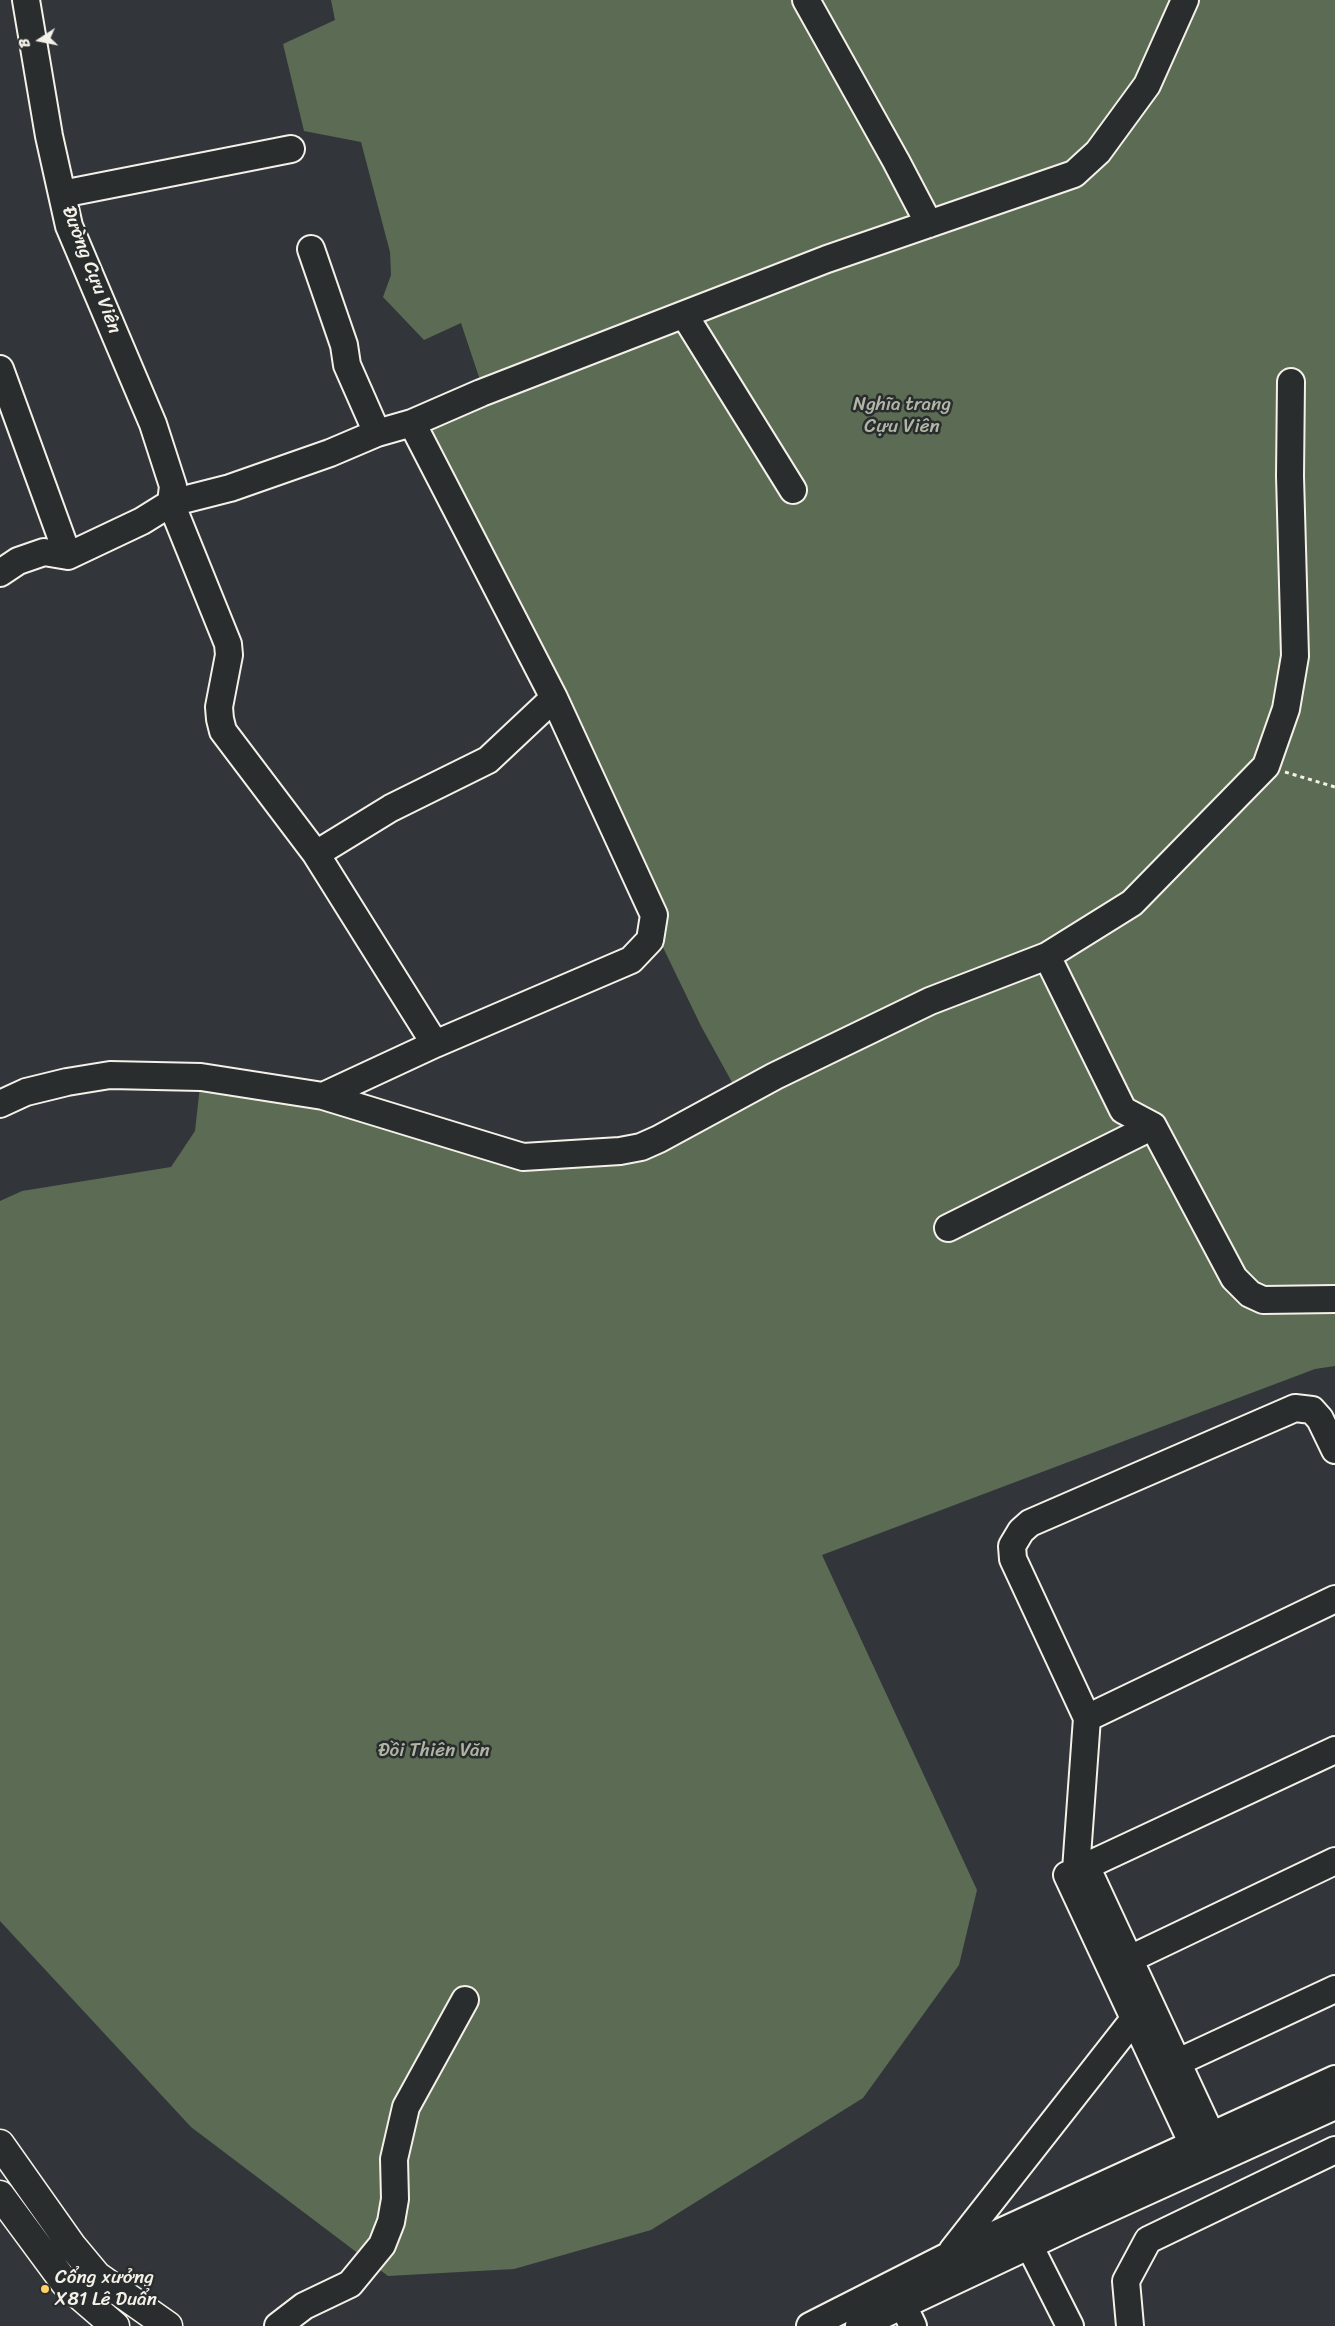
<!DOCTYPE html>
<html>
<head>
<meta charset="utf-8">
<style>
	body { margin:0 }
	#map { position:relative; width:1335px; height:2326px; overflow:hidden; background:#32363b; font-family:Sriracha,sans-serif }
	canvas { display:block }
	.north { position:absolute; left:15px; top:15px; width:50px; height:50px; -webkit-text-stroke:4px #2a2d2e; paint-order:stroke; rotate:259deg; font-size:14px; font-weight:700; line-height:20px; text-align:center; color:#f4f1e8 }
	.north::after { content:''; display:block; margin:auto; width:18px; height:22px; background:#f4f1e8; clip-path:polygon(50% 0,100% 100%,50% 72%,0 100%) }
</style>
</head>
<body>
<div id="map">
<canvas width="1335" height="2326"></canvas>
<div class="north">B</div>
</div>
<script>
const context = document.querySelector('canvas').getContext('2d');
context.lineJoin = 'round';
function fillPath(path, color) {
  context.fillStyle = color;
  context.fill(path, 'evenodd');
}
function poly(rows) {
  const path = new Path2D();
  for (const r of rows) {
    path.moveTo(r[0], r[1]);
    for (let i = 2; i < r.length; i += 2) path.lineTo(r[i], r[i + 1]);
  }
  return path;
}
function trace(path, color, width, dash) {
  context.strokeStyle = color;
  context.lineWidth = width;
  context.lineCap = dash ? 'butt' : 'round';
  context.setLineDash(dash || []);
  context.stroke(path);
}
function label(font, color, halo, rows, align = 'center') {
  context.font = font + ' Sriracha,sans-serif';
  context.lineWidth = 5;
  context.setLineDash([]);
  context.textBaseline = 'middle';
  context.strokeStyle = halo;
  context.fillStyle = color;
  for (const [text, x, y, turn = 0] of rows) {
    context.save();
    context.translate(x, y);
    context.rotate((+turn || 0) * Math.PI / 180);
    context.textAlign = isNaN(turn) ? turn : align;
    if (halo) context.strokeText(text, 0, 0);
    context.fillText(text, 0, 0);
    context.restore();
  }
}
fillPath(poly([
	[331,0,1335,0,1335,1366,1315,1369,822,1555,977,1890,959,1965,863,2098,651,2230,514,2269,388,2276,191,2127,0,1921,0,1201,22,1191,171,1167,195,1131,201,1077,314,1106,448,1147,625,1161,744,1104,701,1026,414,432,487,401,461,323,424,340,383,297,391,275,390,252,361,142,304,131,283,44,335,20]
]), '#5c6b54');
const minor = poly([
	[26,0,49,136,69,226,153,424,173,486,171,503],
	[806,0,896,161,929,224],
	[62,194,291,149],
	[311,249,344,345,347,365,377,433],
	[685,316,793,490],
	[0,369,68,556],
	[171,503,228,644,229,655,219,707,220,719,223,731,316,854,435,1044],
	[0,573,18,561,44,552,68,556,142,521,171,503,230,488,330,453,377,433,412,423,481,393,827,259,1074,174,1098,152,1147,85,1185,0],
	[316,854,391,808,488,760,554,698],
	[1047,956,1123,1110,1153,1126,1234,1278,1250,1294,1263,1300,1335,1299],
	[323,1096,435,1044,631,960,650,940,654,915,554,698,412,423],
	[0,1104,26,1092,67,1082,110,1075,201,1077,323,1096,523,1157,620,1151,641,1147,659,1139,775,1076,930,1001,1047,956,1132,903,1266,766,1286,709,1295,656,1290,476,1291,382],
	[948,1228,1153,1126],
	[1087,1718,1335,1599],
	[1086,1866,1219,2152],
	[1076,1870,1087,1718,1013,1559,1012,1546,1021,1531,1030,1523,1295,1408,1312,1410,1320,1419,1335,1450],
	[1113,1967,1335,1861],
	[1161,2070,1335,1989],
	[1203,2166,1067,1875,1335,1750],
	[1029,2245,1070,2326],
	[952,2251,1134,2019],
	[903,2305,913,2326],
	[278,2326,304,2306,350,2284,382,2245,391,2222,395,2199,394,2159,406,2107,465,2000],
	[810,2326,948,2256,1335,2079],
	[859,2326,1075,2224,1335,2106],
	[1130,2326,1126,2281,1148,2240,1335,2150]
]);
const major = poly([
	[0,2144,72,2246,97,2276,168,2326],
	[0,2195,65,2283,115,2326]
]);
trace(minor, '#f4f1e8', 30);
trace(major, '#f4f1e8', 31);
trace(poly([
	[1285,772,1335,787]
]), '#f4f1e8', 3, [4, 4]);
trace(minor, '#2a2d2e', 26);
trace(major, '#2a2d2e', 28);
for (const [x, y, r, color] of [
	[45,2289,5,"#ffd166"]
]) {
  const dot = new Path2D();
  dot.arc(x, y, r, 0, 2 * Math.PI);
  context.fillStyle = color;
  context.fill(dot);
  trace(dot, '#2a2d2e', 2);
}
label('19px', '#f4f1e8', '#2a2d2e', [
	["Đường Cựu Viên",91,270,69]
]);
label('19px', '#b0b5a5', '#2a2d2e', [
	["Nghĩa trang",902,405],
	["Cựu Viên",902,427],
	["Đồi Thiên Văn",434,1751]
]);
label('19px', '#f4f1e8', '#2a2d2e', [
	["Cổng xưởng",55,2278],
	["X81 Lê Duẩn",55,2300]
], 'left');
</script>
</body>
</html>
